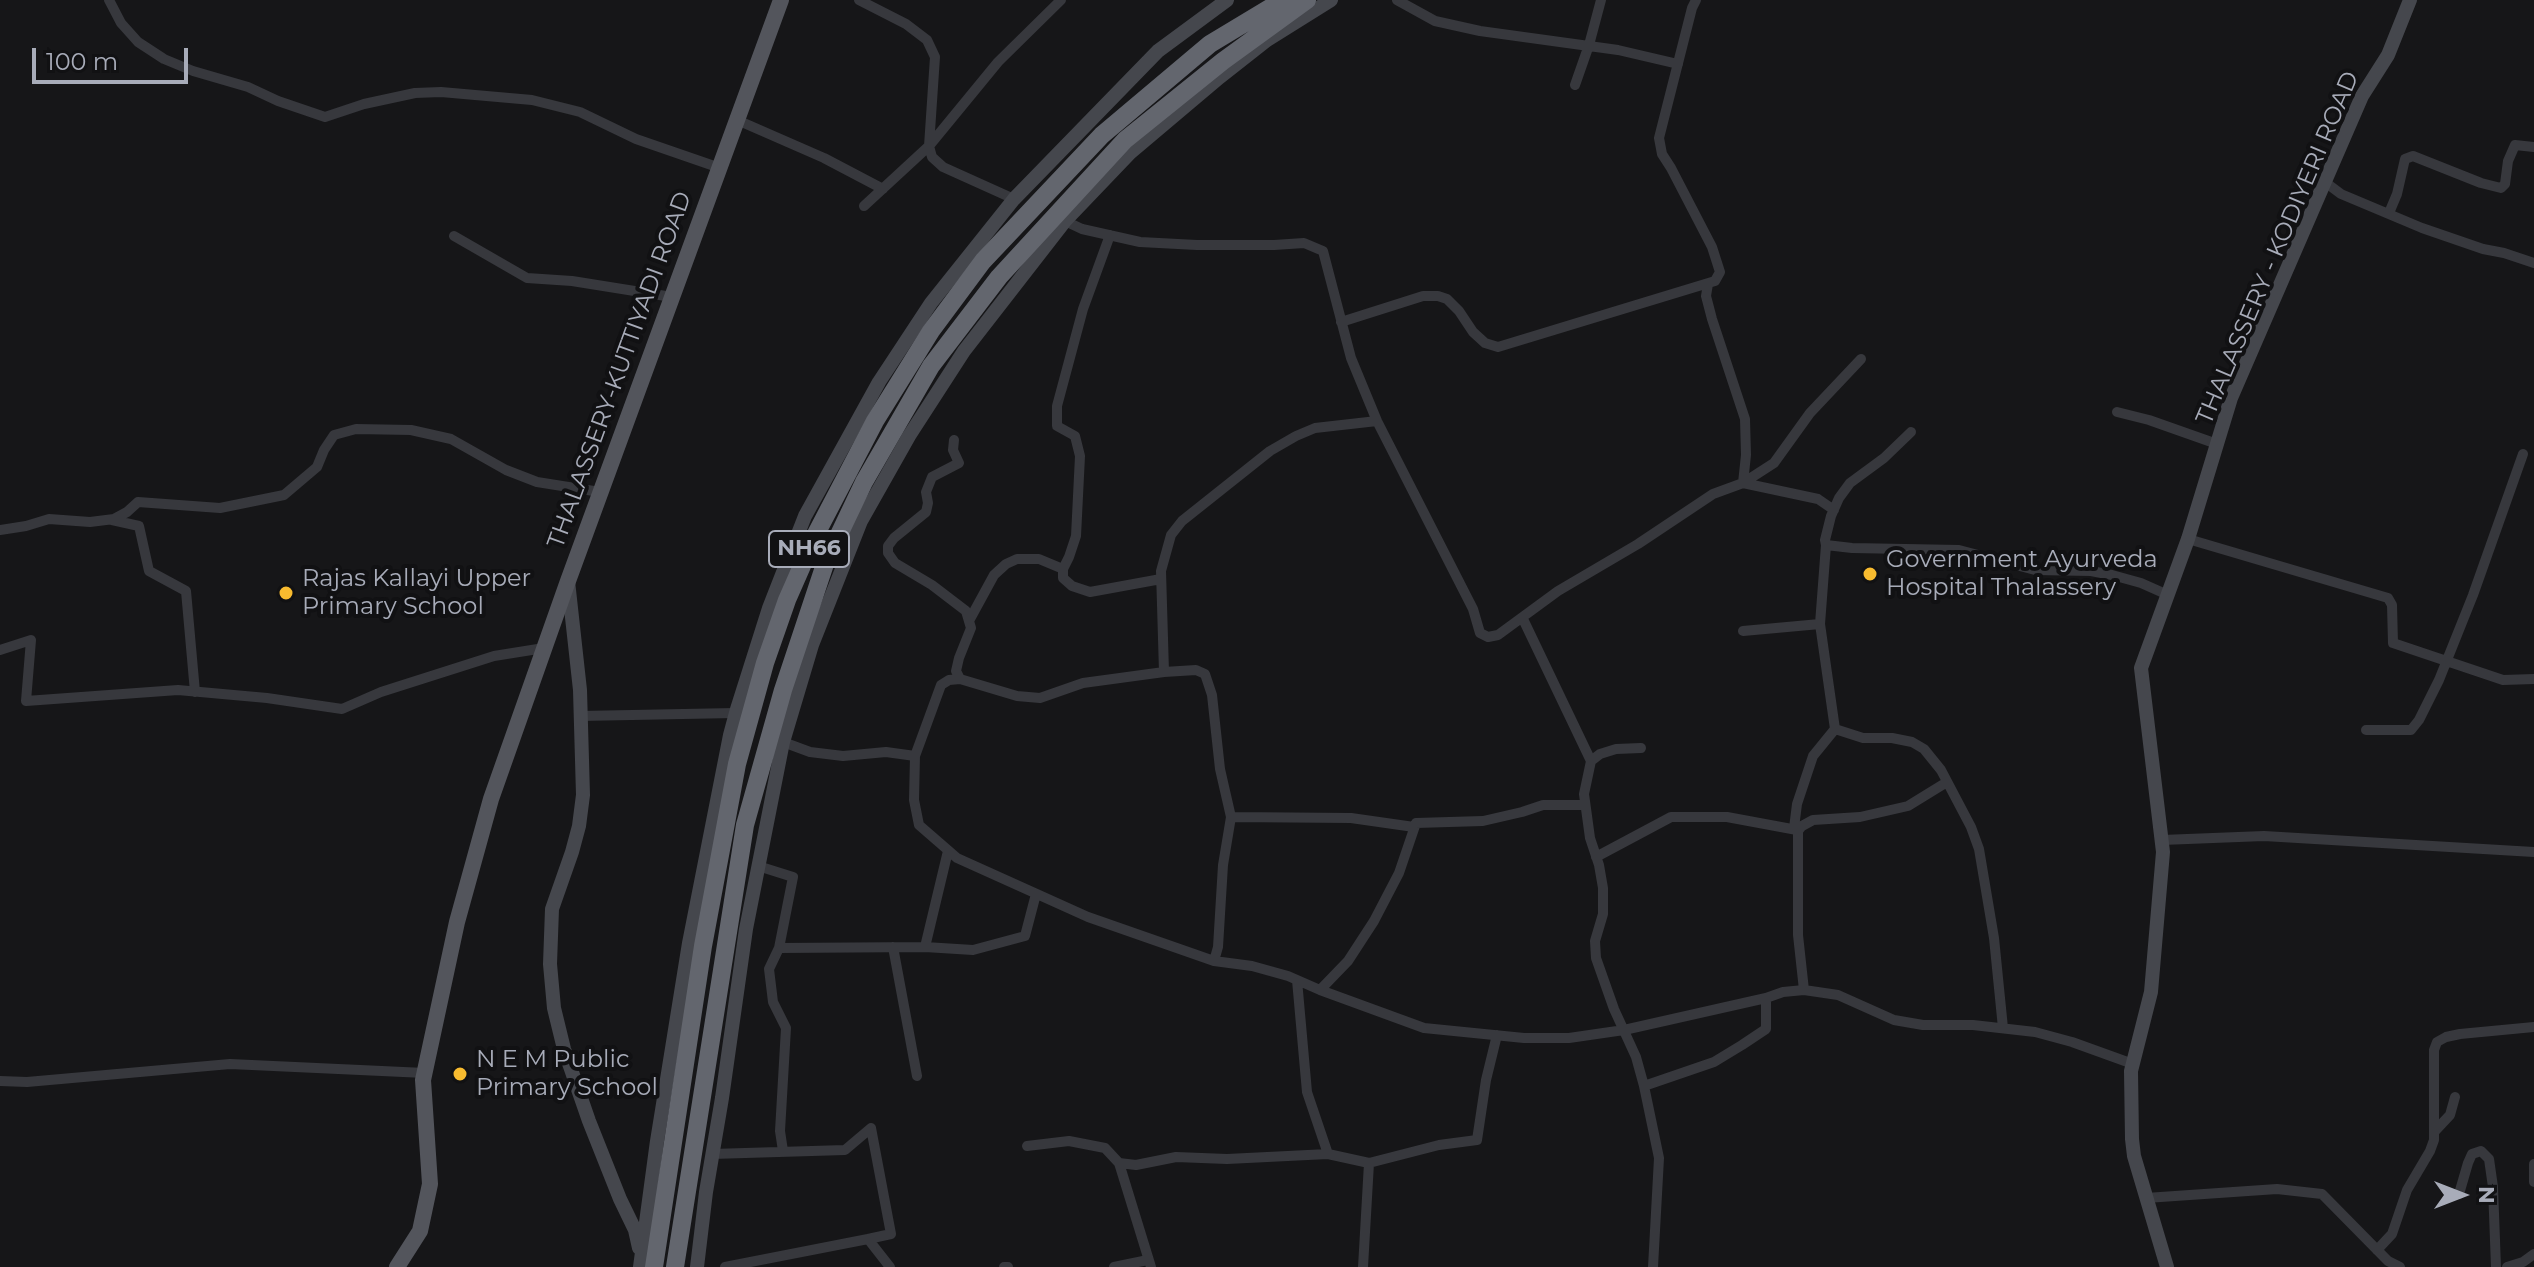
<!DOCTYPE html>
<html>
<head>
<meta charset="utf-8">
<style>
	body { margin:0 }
	#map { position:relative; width:2534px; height:1267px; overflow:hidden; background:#161618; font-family:Montserrat,sans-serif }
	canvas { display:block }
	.north { position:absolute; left:2422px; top:1155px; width:80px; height:80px; -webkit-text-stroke:6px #111113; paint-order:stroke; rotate:90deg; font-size:22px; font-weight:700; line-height:32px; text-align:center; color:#a8acb9 }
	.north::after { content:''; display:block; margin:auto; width:28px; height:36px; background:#a8acb9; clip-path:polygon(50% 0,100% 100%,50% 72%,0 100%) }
	.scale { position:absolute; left:32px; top:48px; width:156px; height:36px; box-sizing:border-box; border:4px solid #a8acb9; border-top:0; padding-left:10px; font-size:24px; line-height:28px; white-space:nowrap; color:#a8acb9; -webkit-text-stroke:6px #111113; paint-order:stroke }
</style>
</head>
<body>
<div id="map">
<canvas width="2534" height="1267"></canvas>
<div class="north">N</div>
<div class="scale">100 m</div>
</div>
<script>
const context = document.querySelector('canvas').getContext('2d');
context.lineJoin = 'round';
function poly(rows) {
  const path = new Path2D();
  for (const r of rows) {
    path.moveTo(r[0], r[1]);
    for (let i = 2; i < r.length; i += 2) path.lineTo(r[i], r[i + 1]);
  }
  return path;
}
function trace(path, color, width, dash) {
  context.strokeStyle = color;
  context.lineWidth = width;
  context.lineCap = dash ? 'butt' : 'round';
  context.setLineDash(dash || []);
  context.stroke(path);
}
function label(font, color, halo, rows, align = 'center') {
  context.font = font + ' Montserrat,sans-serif';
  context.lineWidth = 8;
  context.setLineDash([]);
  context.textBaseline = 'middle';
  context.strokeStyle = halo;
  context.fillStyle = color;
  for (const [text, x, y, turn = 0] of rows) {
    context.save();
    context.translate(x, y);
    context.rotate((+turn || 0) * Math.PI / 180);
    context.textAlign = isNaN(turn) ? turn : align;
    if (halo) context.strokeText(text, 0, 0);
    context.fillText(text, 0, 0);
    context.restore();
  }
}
trace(poly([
	[109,0,121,23,138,42,164,59,193,71,248,87,278,101,325,117,364,104,415,93,441,92,532,100,580,112,636,139,720,168],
	[859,0,906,24,927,40,935,57,929,146,932,157,943,167,1014,199],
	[1397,0,1435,21,1480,31,1618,50,1678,64],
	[1575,85,1589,45,1601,0],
	[737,120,824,158,883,189],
	[2325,182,2341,194,2422,228,2483,249,2504,253,2534,263],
	[864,206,929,146,998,62,1061,0],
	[2389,213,2397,194,2405,159,2413,156,2481,183,2501,188,2505,184,2508,161,2515,145,2534,147],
	[1065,221,1082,229,1140,242,1197,245,1274,245,1304,243,1323,251,1351,358,1377,421,1473,609,1480,633,1488,637,1498,635,1558,591,1638,544,1713,494,1743,483,1774,463,1810,413,1861,359],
	[1110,235,1083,309,1057,406,1057,426,1075,436,1080,456,1076,536,1069,557,1063,569,1063,578,1072,586,1090,592,1161,579],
	[454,236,527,278,572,281,672,297],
	[1708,284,1706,296,1712,319,1745,419,1746,455,1743,483],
	[1341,322,1423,296,1438,296,1447,299,1459,311,1473,332,1485,343,1498,347,1715,281,1720,272,1712,247,1671,168,1662,154,1659,138,1692,8,1696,0],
	[2117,412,2149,420,2217,444],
	[1911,432,1884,458,1850,483,1839,498,1831,516,1825,540,1826,545,1852,548,1959,550,2035,570,2091,571,2112,575,2141,583,2168,595],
	[954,440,953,450,959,463,932,477,926,492,928,503,926,512,894,538,888,546,888,553,895,563,932,585,966,611,971,628,959,658,956,671,960,679,1017,696,1040,698,1083,683,1164,672,1161,571,1171,535,1182,521,1270,451,1296,436,1315,428,1377,421],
	[1743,483,1818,499,1834,510],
	[112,520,139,526,149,571,186,591,195,692],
	[0,530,26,526,49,519,90,522,114,519,127,512,138,502,220,508,284,495,317,467,324,450,334,435,356,429,411,430,451,439,506,470,537,482,600,492],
	[2188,539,2388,598,2392,605,2393,643,2503,680,2534,679],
	[970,619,994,575,1006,564,1017,559,1039,559,1063,569],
	[1523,619,1591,761],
	[1743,631,1820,624],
	[0,650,31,640,26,701,178,690,267,698,342,709,381,692,494,656,544,648],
	[1164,672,1196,670,1205,674,1212,695,1220,769,1231,817,1223,865,1218,947,1214,961],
	[580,716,735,713],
	[1835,729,1863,738,1892,738,1912,742,1924,749,1941,770,1971,827,1979,849,1994,938,2003,1028],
	[2366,730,2411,730,2419,720,2439,680,2473,595,2523,454],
	[783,742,810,752,843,756,886,752,915,756,914,800,919,825,957,858,1088,917,1214,961,1252,966,1288,976,1320,990,1348,961,1374,921,1399,873,1416,823,1483,821,1522,812,1543,805,1585,805],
	[1641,748,1616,749,1600,754,1591,761,1584,794,1590,838,1599,865,1603,888,1603,914,1595,941,1596,958,1614,1009,1636,1057,1644,1086,1714,1062,1742,1045,1766,1029,1766,998,1783,992,1804,990,1838,995,1894,1020,1923,1025,1973,1025,2035,1032,2072,1042,2133,1064],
	[915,756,941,685,949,680,960,679],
	[1231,817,1351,818,1414,827],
	[1794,828,1797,804,1813,756,1835,729,1820,624,1826,545],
	[2162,840,2264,836,2534,852],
	[1596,857,1671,817,1727,817,1797,830],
	[758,866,793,877,779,948,769,969,773,1002,786,1028,780,1131,783,1151],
	[893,947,917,1076],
	[925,947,973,950,1025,936,1036,894],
	[779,948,925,947,948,851],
	[1297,980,1307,1092,1328,1154,1369,1163,1363,1267],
	[1320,990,1424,1028,1524,1038,1569,1038,1624,1030,1766,998],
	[1804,990,1798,935,1798,831,1802,826,1813,820,1860,817,1908,806,1947,782],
	[0,1081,27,1082,230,1064,425,1073],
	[1644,1086,1659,1158,1653,1267],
	[2435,1131,2450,1115,2455,1097],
	[1027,1146,1069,1141,1105,1148,1119,1163,1136,1165,1176,1157,1227,1159,1328,1154],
	[712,1154,845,1150,871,1128,891,1234,868,1239],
	[1119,1163,1151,1267],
	[1369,1163,1439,1145,1477,1140,1486,1080,1497,1035],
	[2534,1164,2534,1182],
	[2459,1194,2468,1163,2472,1154,2481,1151,2489,1159,2493,1187,2496,1267],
	[2146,1198,2277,1189,2322,1194,2388,1261,2400,1267],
	[2377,1250,2392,1234,2407,1190,2430,1151,2434,1140,2434,1050,2437,1042,2446,1037,2460,1034,2534,1027],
	[725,1267,868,1239,890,1267],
	[1004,1267,1008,1267],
	[1114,1267,1148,1260],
	[2507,1267,2523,1262,2534,1254]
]), '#37383d', 10);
trace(poly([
	[568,581,580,690,583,795,579,826,572,852,552,909,550,964,554,1008,564,1049,589,1121,620,1199,635,1230,639,1248],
	[640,1267,657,1141,689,943,730,735,737,709,769,608,805,516,879,382,931,303,1014,199,1158,51,1227,0],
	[697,1267,706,1192,722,1098,746,929,783,742,812,645,861,521,909,436,964,351,1065,221,1130,153,1220,77,1267,40,1331,0],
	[2167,1267,2134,1156,2132,1139,2131,1071,2151,992,2163,852,2141,668,2188,539,2231,398,2362,96,2388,55,2410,0]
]), '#45474d', 14);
trace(poly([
	[397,1267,420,1231,430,1184,423,1080,457,922,491,799,568,581,781,0]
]), '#53555c', 16);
trace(poly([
	[654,1267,703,946,737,764,765,663,787,600,816,534,875,421,931,331,983,261,1102,135,1210,44,1283,0],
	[675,1267,745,825,783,690,825,564,864,482,931,366,999,277,1125,140,1223,61,1307,0]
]), '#63666e', 18);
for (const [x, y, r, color] of [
	[1870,574,8,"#f8bb2f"],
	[286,593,8,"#f8bb2f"],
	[460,1074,8,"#f8bb2f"]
]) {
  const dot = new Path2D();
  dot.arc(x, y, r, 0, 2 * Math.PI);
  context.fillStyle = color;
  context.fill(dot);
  trace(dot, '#111113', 3);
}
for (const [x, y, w] of [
	[809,549,80]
]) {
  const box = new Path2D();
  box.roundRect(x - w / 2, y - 18, w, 36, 6);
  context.fillStyle = '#111113';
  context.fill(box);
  trace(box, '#a8acb9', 2);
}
label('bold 22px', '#a8acb9', null, [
	["NH66",809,549]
]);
label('24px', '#a8acb9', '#111113', [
	["THALASSERY - KODIYERI ROAD",2278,248,-67],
	["THALASSERY-KUTTIYADI ROAD",620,370,-70]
]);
label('24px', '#a8acb9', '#111113', [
	["Government Ayurveda",1886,560],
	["Hospital Thalassery",1886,588],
	["Rajas Kallayi Upper",302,579],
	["Primary School",302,607],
	["N E M Public",476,1060],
	["Primary School",476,1088]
], 'left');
</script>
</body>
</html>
